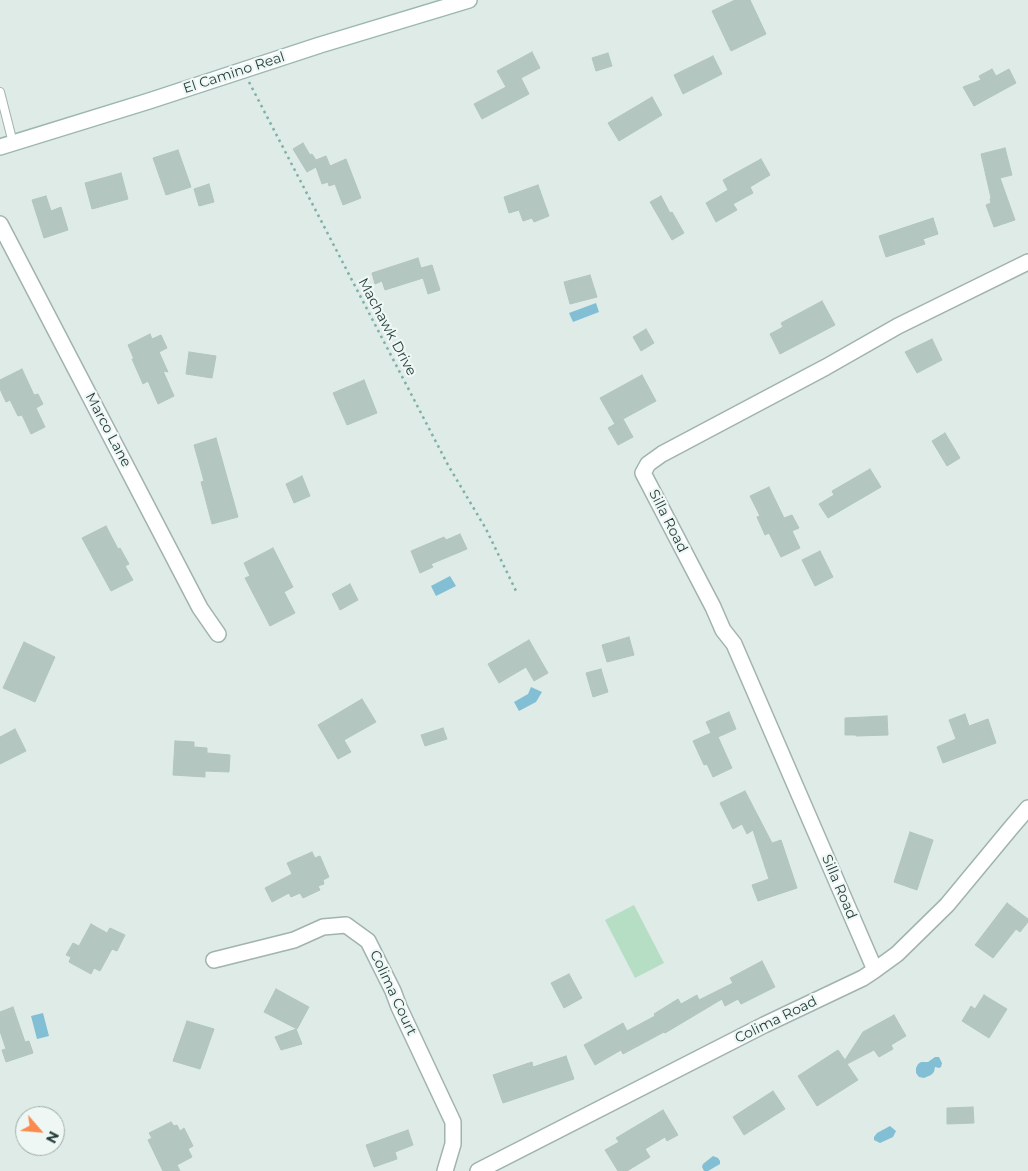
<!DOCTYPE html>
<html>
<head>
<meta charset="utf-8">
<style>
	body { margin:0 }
	#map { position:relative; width:1028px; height:1171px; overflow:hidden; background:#deebe7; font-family:Montserrat,sans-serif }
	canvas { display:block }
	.north { position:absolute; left:15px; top:1106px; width:50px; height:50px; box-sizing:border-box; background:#eff7f4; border:1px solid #9caca8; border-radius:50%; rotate:117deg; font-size:14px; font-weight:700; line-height:20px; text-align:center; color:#1f3b37 }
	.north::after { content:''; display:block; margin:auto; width:18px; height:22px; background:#fa8a4d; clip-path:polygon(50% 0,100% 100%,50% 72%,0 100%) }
</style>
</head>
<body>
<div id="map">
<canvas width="1028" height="1171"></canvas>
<div class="north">N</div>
</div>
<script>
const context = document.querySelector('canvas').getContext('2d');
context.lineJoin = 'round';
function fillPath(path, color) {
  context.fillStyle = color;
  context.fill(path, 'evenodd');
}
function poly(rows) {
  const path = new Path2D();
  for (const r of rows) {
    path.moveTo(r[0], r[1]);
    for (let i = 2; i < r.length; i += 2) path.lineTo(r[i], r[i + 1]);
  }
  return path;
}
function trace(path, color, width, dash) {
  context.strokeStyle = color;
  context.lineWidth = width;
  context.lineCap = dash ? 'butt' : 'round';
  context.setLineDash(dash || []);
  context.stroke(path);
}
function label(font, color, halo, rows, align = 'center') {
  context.font = font + ' Montserrat,sans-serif';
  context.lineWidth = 4.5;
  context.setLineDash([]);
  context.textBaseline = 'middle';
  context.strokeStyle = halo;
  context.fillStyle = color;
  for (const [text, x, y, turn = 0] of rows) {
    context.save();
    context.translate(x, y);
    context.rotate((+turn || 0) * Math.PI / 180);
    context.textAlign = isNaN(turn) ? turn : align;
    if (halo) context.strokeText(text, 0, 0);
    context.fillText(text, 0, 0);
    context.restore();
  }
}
fillPath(poly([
	[634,905,664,963,635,978,605,920]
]), '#b6dec5');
fillPath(poly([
	[596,303,599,312,573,322,569,313],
	[450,576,456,586,436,596,431,586],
	[531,687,542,692,536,702,519,711,514,702,528,694],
	[43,1013,49,1036,37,1039,31,1016],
	[935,1057,939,1057,942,1063,941,1067,939,1068,935,1067,934,1072,931,1075,924,1078,919,1077,916,1073,916,1068,918,1064,921,1062,928,1062],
	[890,1126,896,1131,893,1137,880,1143,874,1140,874,1137,877,1133],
	[713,1156,718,1158,720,1161,720,1164,708,1171,704,1171,702,1167,703,1164]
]), '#82bfd4');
const building = poly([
	[735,0,750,0,766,34,731,51,712,11,735,0],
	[532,52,540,68,521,78,529,94,482,119,474,104,506,87,497,71,532,52],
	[608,53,612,66,596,71,592,58,608,53],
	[713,56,722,74,683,94,674,75,713,56],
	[992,69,996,76,1009,69,1016,83,974,106,963,87,981,80,979,76,992,69],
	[652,97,662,115,619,141,608,123,652,97],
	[303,143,310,155,312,154,316,160,326,156,330,166,346,159,361,198,343,205,335,184,329,186,328,182,322,184,316,167,307,172,293,149,303,143],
	[1005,148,1012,175,1000,178,1015,220,994,227,986,205,991,203,990,199,991,198,981,154,1005,148],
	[178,150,191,187,166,195,153,158,178,150],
	[761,159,770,175,750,187,753,193,733,204,737,210,716,222,706,203,728,190,723,180,761,159],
	[121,173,128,199,92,209,85,183,121,173],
	[209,184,214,202,199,206,194,189,209,184],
	[538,185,549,216,534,222,532,218,523,221,519,210,509,213,504,197,538,185],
	[46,196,51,211,61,207,68,230,44,238,32,200,46,196],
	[661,196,670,213,672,212,684,233,672,240,650,202,661,196],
	[933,218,938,234,923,239,925,244,886,257,879,236,933,218],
	[418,258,421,268,432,265,440,290,428,294,423,278,385,290,382,281,375,284,372,273,418,258],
	[590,275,597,297,570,304,564,282,590,275],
	[822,301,835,325,780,354,770,334,783,327,781,323,822,301],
	[646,329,654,343,641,351,633,337,646,329],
	[150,334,152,339,161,335,167,348,159,352,168,372,163,371,174,396,158,404,148,381,143,384,132,359,134,359,128,345,150,334],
	[932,339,942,360,917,373,905,352,932,339],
	[189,352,216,356,212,378,186,374,189,352],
	[22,369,34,395,38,394,43,404,36,408,45,427,31,434,22,415,18,416,10,400,6,402,0,389,0,380,22,369],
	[642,375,656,401,623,419,633,437,618,445,608,428,620,421,615,424,600,398,642,375],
	[364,380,377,413,347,425,333,393,364,380],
	[945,433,960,458,947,466,932,441,945,433],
	[216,438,238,517,212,524,201,482,204,481,194,445,216,438],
	[870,469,881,487,828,518,819,504,834,495,832,491,870,469],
	[302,476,310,496,294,503,286,484,302,476],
	[769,487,784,518,792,515,799,528,792,531,800,548,781,557,769,533,765,535,757,517,760,516,750,496,769,487],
	[106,526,118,549,120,548,129,564,125,566,133,580,111,591,82,538,106,526],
	[460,534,467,549,431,564,433,567,420,573,411,551,444,537,446,540,460,534],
	[273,548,293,587,284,592,295,613,270,626,245,578,250,576,244,563,273,548],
	[820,551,833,577,815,586,802,560,820,551],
	[350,584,358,600,340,610,332,594,350,584],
	[629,637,634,655,607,662,602,645,629,637],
	[529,640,548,673,534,681,526,667,499,683,488,664,529,640],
	[24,642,55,657,35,702,3,688,24,642],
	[601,669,608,692,593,697,586,673,601,669],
	[362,699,376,722,344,740,351,752,338,759,318,725,362,699],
	[729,712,736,729,718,737,732,768,713,777,707,764,704,765,693,741,711,733,706,722,729,712],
	[965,714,969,726,988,719,996,743,943,763,937,747,956,739,949,720,965,714],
	[887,716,888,735,856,736,856,735,845,735,845,718,887,716],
	[443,728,447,739,425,746,421,735,443,728],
	[15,729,26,751,0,764,0,737,15,729],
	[175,741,194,742,194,747,207,748,207,753,230,755,229,772,205,771,205,777,173,775,175,741],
	[745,791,772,843,781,840,797,888,758,901,752,885,769,879,753,830,747,834,742,824,733,829,720,803,745,791],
	[910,832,933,840,917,890,894,882,910,832],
	[312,852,315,858,320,856,329,877,323,880,324,884,318,886,320,890,303,898,300,893,291,897,289,893,272,902,265,888,292,874,287,863,312,852],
	[1007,903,1028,919,1028,922,1020,932,1016,929,993,958,975,945,1007,903],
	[91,924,107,933,110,928,125,935,117,951,112,949,100,971,94,968,91,974,69,962,71,957,66,955,73,943,79,946,91,924],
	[762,961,775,987,741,1004,738,999,725,1006,722,999,665,1033,664,1032,623,1054,621,1050,595,1065,584,1045,623,1023,627,1031,655,1016,654,1014,678,999,681,1004,697,995,699,1000,733,983,730,978,762,961],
	[569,974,582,998,564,1008,551,983,569,974],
	[276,989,309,1007,297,1029,264,1012,276,989],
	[984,995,1007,1009,989,1038,962,1021,971,1006,975,1009,984,995],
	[13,1007,25,1042,29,1041,33,1053,6,1062,2,1050,6,1049,0,1031,0,1012,13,1007],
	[894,1015,906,1036,891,1045,893,1049,879,1057,874,1050,847,1064,858,1080,817,1106,798,1076,838,1050,845,1060,863,1032,894,1015],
	[187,1021,214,1029,200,1069,173,1061,187,1021],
	[296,1029,302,1044,281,1050,275,1037,296,1029],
	[566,1056,574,1079,503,1103,493,1075,532,1062,533,1067,566,1056],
	[773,1091,785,1109,744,1135,733,1117,773,1091],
	[973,1107,974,1123,947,1124,947,1108,973,1107],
	[663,1110,678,1135,667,1141,665,1137,645,1149,650,1157,627,1171,618,1171,605,1150,619,1142,616,1138,663,1110],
	[171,1122,174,1126,177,1125,180,1131,184,1128,193,1146,188,1149,192,1157,177,1165,180,1171,163,1171,148,1140,152,1138,149,1133,171,1122],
	[408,1130,413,1145,395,1152,397,1159,374,1167,366,1145,408,1130]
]);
fillPath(building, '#b4c6c0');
trace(building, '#b1c5be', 1);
const service = poly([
	[0,92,13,143]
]);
const minor = poly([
	[0,224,200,608,218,634],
	[214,960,294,940,323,927,346,925,368,941,393,991,399,1007,453,1122,453,1144,445,1171],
	[875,970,734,644,723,630,713,607,643,473,648,464,662,454,826,367,898,326,1028,262],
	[478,1171,764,1025,863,978,875,970,897,954,947,905,1010,829,1028,808]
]);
const secondary = poly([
	[0,147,149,101,320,45,469,0]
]);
trace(service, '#a1b3af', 10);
trace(minor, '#a1b3af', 18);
trace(secondary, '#9db7b0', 18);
trace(poly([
	[249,82,448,465,486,529,517,593]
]), '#7db0a6', 2.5, [2.5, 4]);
trace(service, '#fff', 8);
trace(minor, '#fff', 15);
trace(secondary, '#fff', 15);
label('14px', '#1f3b37', '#eff7f4', [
	["El Camino Real",234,73,-18],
	["Machawk Drive",387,327,62],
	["Marco Lane",108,430,62],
	["Silla Road",668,521,63],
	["Silla Road",839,887,67],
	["Colima Court",393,993,65],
	["Colima Road",776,1020,-26]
]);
</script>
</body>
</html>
